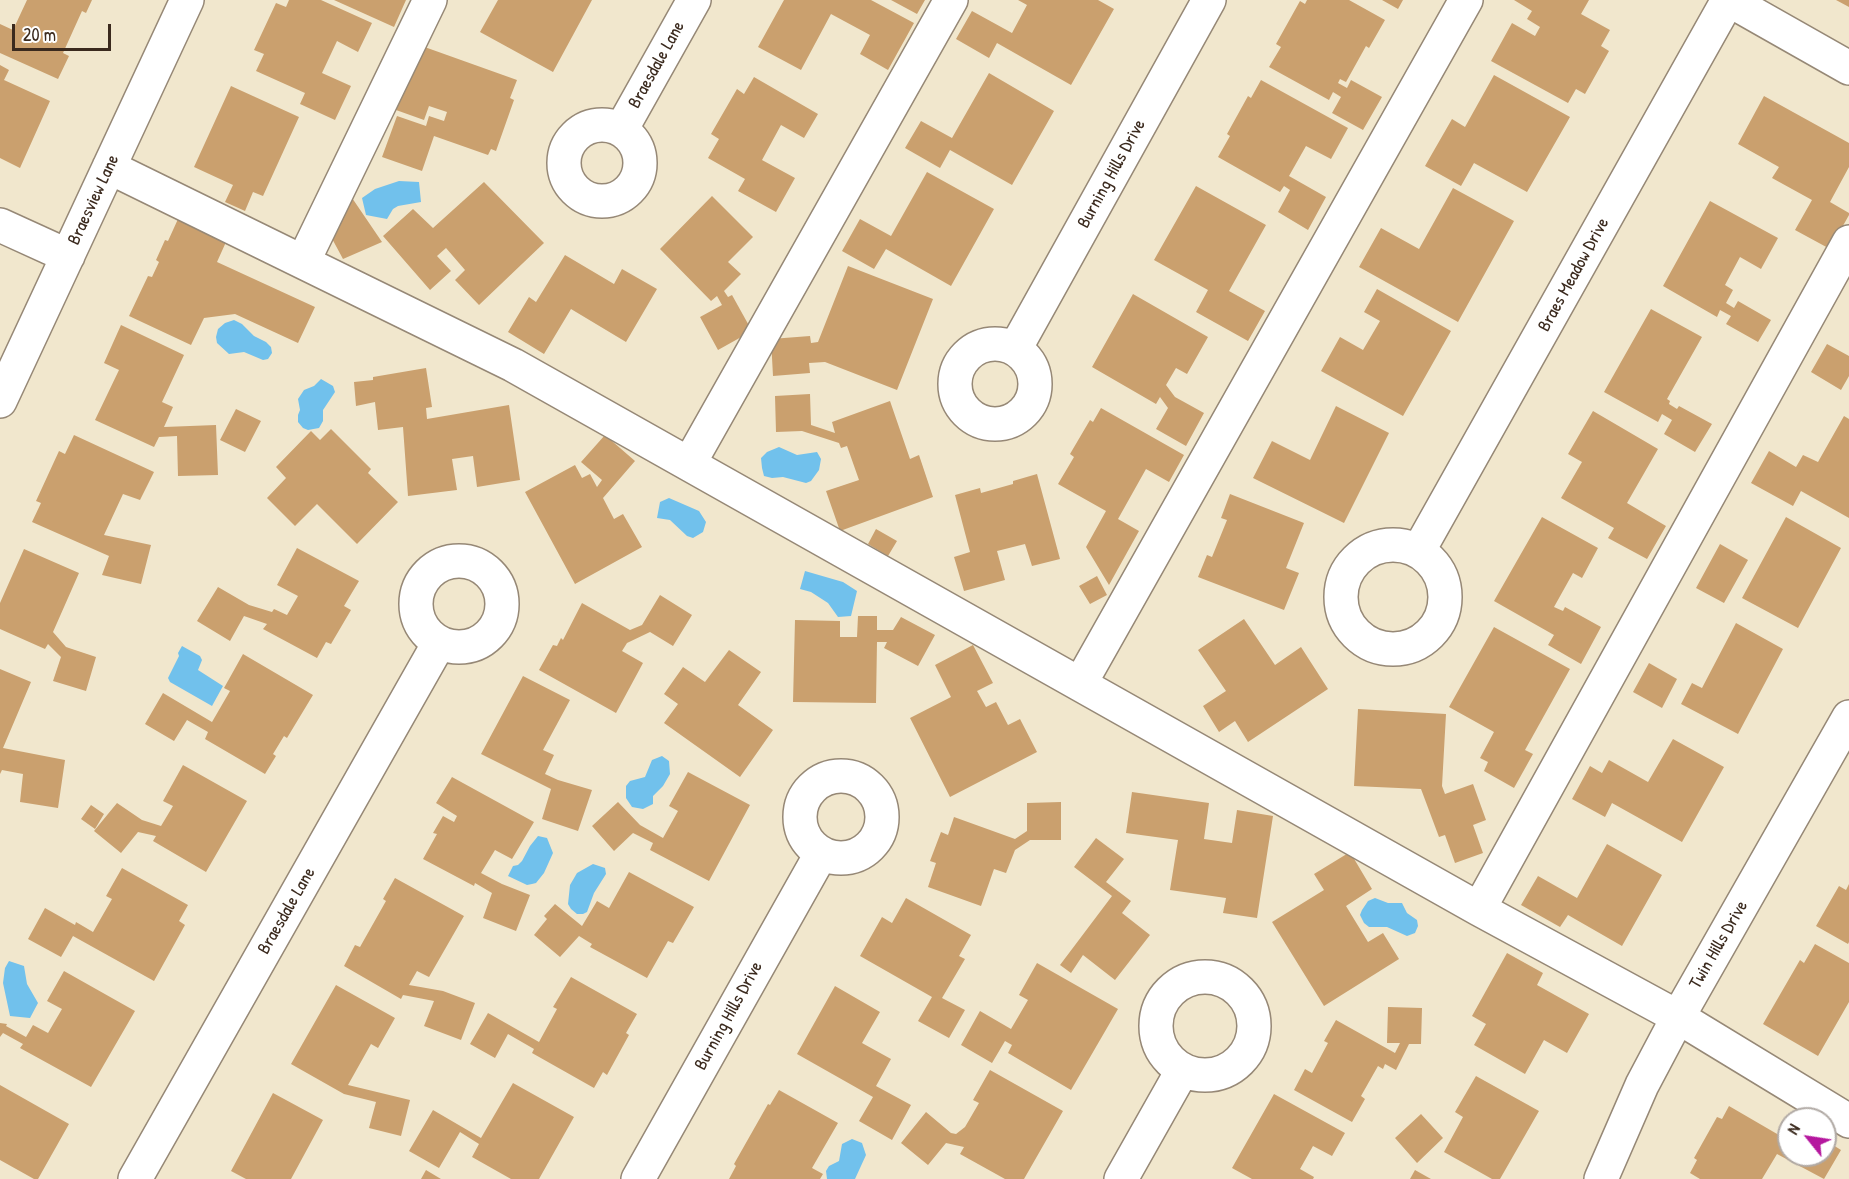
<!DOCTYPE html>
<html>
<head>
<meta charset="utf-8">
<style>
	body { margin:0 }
	#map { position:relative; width:1849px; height:1179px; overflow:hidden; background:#f1e7cd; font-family:"Patrick Hand",sans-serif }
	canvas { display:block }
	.north { position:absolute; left:1777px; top:1107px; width:60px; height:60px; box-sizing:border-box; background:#fff; border:2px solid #b1aaa5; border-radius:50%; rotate:300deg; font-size:16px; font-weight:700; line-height:24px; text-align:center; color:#3b2a1e }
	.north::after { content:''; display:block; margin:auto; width:21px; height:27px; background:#b5179e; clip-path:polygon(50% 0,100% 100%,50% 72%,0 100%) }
	.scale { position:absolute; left:12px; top:24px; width:99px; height:27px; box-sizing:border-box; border:3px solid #3b2a1e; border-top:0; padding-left:8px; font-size:18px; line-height:21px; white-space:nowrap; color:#3b2a1e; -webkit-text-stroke:4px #fff; paint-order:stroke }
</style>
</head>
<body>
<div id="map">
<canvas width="1849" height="1179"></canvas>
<div class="north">N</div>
<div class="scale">20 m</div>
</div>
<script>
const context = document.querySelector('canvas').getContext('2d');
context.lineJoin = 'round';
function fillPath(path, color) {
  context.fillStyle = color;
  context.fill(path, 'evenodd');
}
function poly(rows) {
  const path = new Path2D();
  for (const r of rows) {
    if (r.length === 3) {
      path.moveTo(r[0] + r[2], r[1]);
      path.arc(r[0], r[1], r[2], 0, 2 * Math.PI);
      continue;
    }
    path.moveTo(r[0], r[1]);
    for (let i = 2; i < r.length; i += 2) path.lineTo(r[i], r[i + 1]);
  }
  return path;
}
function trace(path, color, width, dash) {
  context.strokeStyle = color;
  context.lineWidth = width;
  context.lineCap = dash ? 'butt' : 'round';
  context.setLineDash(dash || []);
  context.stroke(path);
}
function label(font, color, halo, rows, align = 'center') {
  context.font = font + ' "Patrick Hand",sans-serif';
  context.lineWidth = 4.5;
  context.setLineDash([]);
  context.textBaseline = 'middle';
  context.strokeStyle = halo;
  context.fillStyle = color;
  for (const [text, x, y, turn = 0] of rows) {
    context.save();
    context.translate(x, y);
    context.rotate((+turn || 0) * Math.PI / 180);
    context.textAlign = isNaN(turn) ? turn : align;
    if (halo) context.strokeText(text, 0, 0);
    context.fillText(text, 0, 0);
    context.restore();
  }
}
fillPath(poly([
	[399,181,419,182,421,202,398,206,393,209,387,219,366,215,362,198,375,189],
	[234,320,242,324,254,336,266,342,271,347,272,353,268,359,263,360,244,352,229,354,217,343,216,337,218,329,225,323],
	[321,379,333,386,335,392,323,410,323,421,319,428,308,430,303,428,298,422,298,415,300,410,298,399,304,390,314,386],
	[779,447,797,455,817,452,821,459,819,470,811,481,806,483,783,477,772,478,764,476,762,468,761,458,767,452],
	[669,498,699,511,706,522,703,532,693,538,687,536,670,520,657,518,660,502],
	[805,571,843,582,857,591,851,616,838,617,828,603,811,592,800,589],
	[182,646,200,656,202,660,198,670,223,686,212,706,170,682,168,678,179,656,178,653],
	[662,756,669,761,670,774,663,786,653,796,653,804,643,809,632,807,626,798,626,786,630,781,645,777,652,760],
	[538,836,547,838,553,853,544,873,536,883,532,884,527,885,508,876,513,866,518,865,522,861,530,846],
	[593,864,605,868,606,874,594,893,587,912,583,914,577,914,571,909,568,904,570,885,577,873],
	[1375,898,1388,903,1402,903,1407,913,1417,920,1418,926,1415,933,1407,936,1387,927,1369,927,1364,923,1360,915,1362,910,1368,901],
	[9,961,24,966,27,984,38,1003,30,1018,10,1016,3,983,5,968],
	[852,1139,862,1143,866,1155,855,1179,827,1179,826,1171,829,1166,839,1161,842,1144]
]), '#71c1ec');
fillPath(poly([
	[27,0,92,0,86,13,82,11,63,53,69,56,58,79,0,53,0,24,13,30],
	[289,0,321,0,372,23,358,52,337,41,322,73,351,86,335,120,300,104,305,93,256,71,264,54,254,50,276,3,286,7],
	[334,0,406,0,394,27],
	[498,0,592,0,553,72,480,32],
	[784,0,871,0,914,23,888,70,860,54,870,35,831,14,801,70,758,47],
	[891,0,925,0,917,14],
	[1018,0,1098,0,1114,9,1071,85,997,43,989,58,956,39,972,11,1012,33,1027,5],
	[1307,0,1349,0,1385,20,1369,48,1366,46,1346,82,1340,79,1338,83,1347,88,1351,80,1382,97,1363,130,1332,113,1341,97,1333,92,1329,100,1269,67,1281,47,1276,44,1300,1,1305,4],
	[1382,0,1403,0,1398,9],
	[1514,0,1589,0,1581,14,1610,30,1601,46,1609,51,1585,94,1576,89,1568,103,1491,61,1512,23,1535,36,1540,27,1527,19,1532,11],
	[1836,0,1849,0,1849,7],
	[419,45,517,80,510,98,514,100,496,151,491,149,488,155,434,136,422,171,382,157,397,116,426,126,429,116,444,121,447,112,429,106,424,120,396,110],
	[0,65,9,70,4,80,50,101,20,168,0,158],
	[989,73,1054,111,1012,185,950,150,940,168,905,148,921,121,952,138],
	[1494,75,1570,117,1527,192,1474,163,1461,186,1425,166,1452,119,1465,127],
	[754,77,818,114,804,138,781,125,762,160,795,178,776,212,738,191,745,179,708,158,719,139,711,134,737,89,744,94],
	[1261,80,1348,128,1331,159,1306,146,1289,176,1326,197,1308,230,1278,212,1290,190,1284,186,1280,192,1218,157,1230,136,1227,134,1248,96,1251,98],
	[231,86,299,117,263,196,253,192,245,211,225,202,233,185,194,167],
	[1764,96,1849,143,1849,167,1830,202,1849,213,1849,215,1830,249,1795,230,1812,200,1772,178,1779,167,1738,144],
	[927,172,994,209,951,286,886,249,874,269,842,251,860,219,891,236],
	[484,182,544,243,479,305,455,280,465,270,446,248,437,256,451,271,430,290,383,236,413,209,433,228],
	[1196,186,1266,225,1229,291,1265,311,1248,341,1196,312,1208,290,1154,260],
	[1453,188,1514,221,1458,322,1359,267,1381,228,1419,249],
	[348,192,382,242,343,259,329,233],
	[712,196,753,237,728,262,741,274,724,291,728,297,732,295,752,331,718,350,700,317,722,305,717,296,711,301,660,249],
	[1710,201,1778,238,1761,269,1740,257,1725,285,1733,290,1726,303,1734,308,1738,301,1771,320,1758,342,1726,324,1731,316,1720,310,1717,317,1663,286],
	[178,219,226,242,217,262,315,307,298,343,235,314,204,318,191,345,129,316,148,276,152,277,159,262,156,260,165,240,168,241],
	[565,255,614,284,622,269,657,289,626,342,571,309,544,354,508,332,529,297,536,302],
	[848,266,933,299,897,390,825,362,809,363,810,373,773,376,771,339,810,336,811,343,818,342],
	[1377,289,1451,331,1403,416,1321,371,1340,337,1363,350,1380,321,1364,312],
	[1133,294,1208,337,1187,374,1176,368,1166,385,1175,397,1204,413,1186,446,1156,429,1168,408,1160,397,1156,404,1092,367],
	[1651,309,1702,337,1667,399,1670,401,1669,404,1677,409,1679,406,1712,424,1695,452,1664,434,1672,420,1662,414,1658,422,1604,392],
	[121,325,184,355,162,402,173,407,164,427,216,425,218,475,178,476,177,436,159,437,154,447,95,420,119,370,104,363],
	[1827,344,1849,356,1849,376,1841,390,1811,372],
	[426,368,432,407,426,408,427,419,509,405,520,480,477,487,473,456,452,459,457,490,408,496,403,427,378,430,375,402,356,406,354,382,373,380,373,377],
	[810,394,811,425,835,433,832,422,890,401,910,459,919,455,933,497,840,531,826,491,859,480,847,446,841,448,839,443,802,431,776,432,775,396],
	[1336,406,1389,433,1344,523,1253,478,1272,441,1310,460],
	[1101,408,1184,455,1169,482,1146,469,1118,519,1139,531,1109,585,1086,547,1106,511,1058,484,1074,457,1070,454,1090,420,1093,422],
	[236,409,261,421,245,452,220,440],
	[1593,411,1658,449,1627,503,1666,526,1647,559,1608,538,1614,528,1561,498,1582,462,1568,454],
	[1844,416,1849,419,1849,518,1801,491,1793,506,1751,483,1769,451,1796,467,1803,455,1818,462],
	[331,429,371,469,368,473,398,502,357,544,317,504,295,526,267,498,286,478,276,467,311,431,320,440],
	[74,435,154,472,140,500,123,494,104,535,151,545,141,584,102,575,109,556,32,522,41,503,36,501,59,451,65,454],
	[605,435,635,461,603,498,614,519,623,514,642,547,575,584,525,492,575,465,582,478,590,474,597,487,602,480,581,462],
	[1037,474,1060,559,1032,566,1025,544,997,551,1005,580,964,591,954,557,970,552,955,495,980,488,981,493,1013,484,1013,481],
	[1230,494,1304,523,1286,568,1299,573,1284,610,1198,577,1207,555,1212,557,1227,520,1221,518],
	[1542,517,1598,548,1582,578,1573,573,1554,607,1563,611,1565,607,1601,627,1581,664,1548,645,1554,635,1494,601],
	[1786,517,1841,548,1798,628,1742,598],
	[876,529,897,541,888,556,868,544],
	[1720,544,1748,560,1724,603,1696,588],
	[297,548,359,581,344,606,351,610,331,644,326,642,317,658,263,629,267,624,244,616,230,641,197,621,218,587,249,605,272,612,274,609,287,615,298,596,277,585],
	[24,549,79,573,53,632,66,647,96,657,86,691,53,681,61,657,48,644,45,649,0,629,0,603],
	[1097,576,1107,595,1090,604,1079,586],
	[660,595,692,615,673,646,650,632,627,643,622,651,643,663,616,713,539,670,553,645,557,646,561,638,563,640,582,603,630,630,642,625],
	[858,616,877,616,877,630,893,630,901,617,935,635,918,666,884,648,887,642,877,642,876,703,793,702,795,620,840,621,840,637,857,637],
	[1244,619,1275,665,1301,647,1328,689,1248,742,1235,721,1219,732,1203,706,1226,691,1198,650],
	[1736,623,1783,649,1738,734,1681,704,1692,683,1702,688],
	[1494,627,1570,669,1525,750,1533,754,1514,788,1484,771,1488,762,1480,758,1494,732,1449,707],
	[973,645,993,683,977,691,986,707,996,702,1008,725,1020,719,1037,752,950,797,910,718,951,697,935,665],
	[729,650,761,672,738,705,773,730,740,777,664,723,678,704,664,694,683,667,705,682],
	[243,654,313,695,287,738,284,736,273,754,276,756,265,774,205,739,208,732,187,720,174,741,145,724,163,693,212,722,230,691,224,688],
	[1649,663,1677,679,1662,708,1633,692],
	[0,669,31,682,3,748,65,760,58,808,20,802,23,774,2,770,0,774],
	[523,676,570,700,543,750,554,755,545,774,558,780,592,790,578,831,542,819,551,789,481,754],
	[1358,709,1446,714,1442,786,1445,794,1473,784,1486,820,1473,825,1483,853,1455,863,1445,835,1439,837,1421,789,1354,786],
	[1673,739,1724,767,1682,842,1612,803,1605,817,1572,799,1590,766,1602,773,1609,760,1648,782],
	[183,765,247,801,206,872,153,841,156,836,138,832,121,853,94,831,117,803,142,820,161,826,173,806,163,801],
	[688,772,750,805,709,881,650,850,653,843,633,833,614,851,592,826,618,802,640,825,663,838,678,811,669,806],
	[452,777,534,822,512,859,495,850,481,873,502,884,530,895,516,931,483,918,492,893,475,883,474,886,423,859,437,834,433,833,443,816,454,822,457,816,436,803],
	[1132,792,1209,803,1204,839,1232,843,1237,810,1273,816,1257,918,1223,913,1226,898,1170,890,1178,840,1126,833],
	[1061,802,1061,840,1030,840,1015,850,1006,873,994,869,981,906,928,887,936,863,930,861,941,832,948,835,954,817,1015,839,1027,831,1027,803],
	[91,805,104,814,95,829,81,819],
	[1096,838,1124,859,1106,882,1131,901,1122,913,1150,935,1115,980,1083,955,1071,973,1060,965,1112,896,1074,867],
	[1607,844,1662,875,1622,946,1568,915,1560,927,1521,905,1538,876,1577,898],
	[1350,852,1372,889,1346,906,1368,942,1383,933,1399,959,1324,1006,1272,922,1324,890,1314,874],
	[122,868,188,905,179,921,185,925,154,981,73,936,61,957,28,939,45,908,75,925,76,922,93,932,112,899,106,896],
	[629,872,694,907,673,943,668,941,647,978,590,947,592,944,579,936,560,957,534,935,547,919,544,916,555,904,582,926,597,901,609,908],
	[395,878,464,916,429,977,417,971,409,985,443,991,475,1003,461,1040,424,1026,434,1001,403,995,401,999,344,966,355,945,360,947,386,901,383,899],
	[1849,884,1849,942,1848,944,1816,926,1839,886,1846,890],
	[906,898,971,935,959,956,965,959,942,998,965,1010,949,1038,918,1021,932,997,860,956,882,917,892,923],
	[1815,944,1849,963,1849,1002,1818,1056,1763,1024,1800,960,1804,963],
	[1507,953,1543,973,1537,985,1589,1014,1567,1053,1544,1040,1525,1074,1474,1045,1486,1024,1472,1016],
	[1037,963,1118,1009,1071,1090,1008,1053,1012,1045,1005,1041,992,1063,961,1045,980,1011,1011,1029,1028,1000,1019,995],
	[64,971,135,1011,91,1087,20,1048,23,1044,3,1033,0,1037,0,1023,7,1024,6,1026,26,1037,33,1025,48,1033,62,1009,47,1001],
	[571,977,637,1014,626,1033,629,1035,607,1075,603,1072,594,1088,532,1053,534,1049,508,1034,495,1058,470,1044,488,1013,539,1042,557,1009,553,1007],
	[336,985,395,1018,378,1048,371,1044,348,1085,410,1100,401,1136,369,1128,376,1102,344,1094,291,1064],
	[835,986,880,1012,862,1043,891,1059,876,1086,911,1105,892,1140,859,1121,873,1097,797,1054],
	[1388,1007,1422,1008,1421,1044,1409,1044,1396,1070,1385,1064,1383,1069,1378,1066,1361,1096,1365,1099,1352,1122,1294,1090,1305,1069,1312,1073,1328,1043,1324,1041,1336,1020,1395,1053,1400,1043,1387,1043],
	[990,1070,1063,1111,1024,1179,1005,1179,960,1154,964,1147,946,1143,928,1165,901,1143,926,1112,951,1133,956,1134,965,1127,979,1103,973,1100],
	[1476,1076,1539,1111,1500,1179,1492,1179,1444,1152,1463,1117,1455,1112],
	[513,1083,574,1117,539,1179,511,1179,472,1157,479,1144,460,1132,439,1168,409,1151,433,1110,481,1138],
	[0,1085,69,1124,38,1179,34,1179,0,1160],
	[779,1090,838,1123,812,1168,823,1174,820,1179,729,1179,736,1166,734,1164,768,1104,770,1105],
	[273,1093,323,1120,291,1179,246,1179,231,1171],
	[1274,1094,1345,1133,1332,1156,1313,1146,1300,1169,1314,1177,1313,1179,1252,1179,1232,1168],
	[1729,1106,1784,1138,1781,1142,1789,1146,1789,1155,1825,1155,1825,1140,1841,1150,1824,1179,1777,1154,1762,1179,1700,1179,1690,1173,1697,1160,1694,1158,1717,1117,1722,1119],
	[1421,1114,1443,1138,1417,1163,1395,1138],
	[426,1170,441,1179,421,1179],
	[1415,1170,1431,1179,1410,1179]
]), '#caa06e');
const minor = poly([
	[1729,0,1849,68],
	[602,163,38],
	[621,130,694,0],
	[109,167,513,365,1479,909,1678,1017,1849,1121],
	[0,225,68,256],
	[303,262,430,0],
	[995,384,40],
	[1015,349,1209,0],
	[0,401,187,0],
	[689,464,951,0],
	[1393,597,52],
	[1419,550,1728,0],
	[459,604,43],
	[1080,684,1466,0],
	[841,817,41],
	[1479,909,1849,242],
	[1205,1026,49],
	[135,1179,439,643],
	[638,1179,821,854],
	[1121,1179,1182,1071],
	[1601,1179,1642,1085,1678,1017,1849,717]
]);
trace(minor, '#968876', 36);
trace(minor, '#fff', 33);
label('18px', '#3b2a1e', '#fff', [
	["Braesdale Lane",657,65,-61],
	["Burning Hills Drive",1112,174,-61],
	["Braesview Lane",94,200,-65],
	["Braes Meadow Drive",1574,275,-61],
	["Braesdale Lane",287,911,-60],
	["Twin Hills Drive",1719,945,-60],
	["Burning Hills Drive",729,1016,-61]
]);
</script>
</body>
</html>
